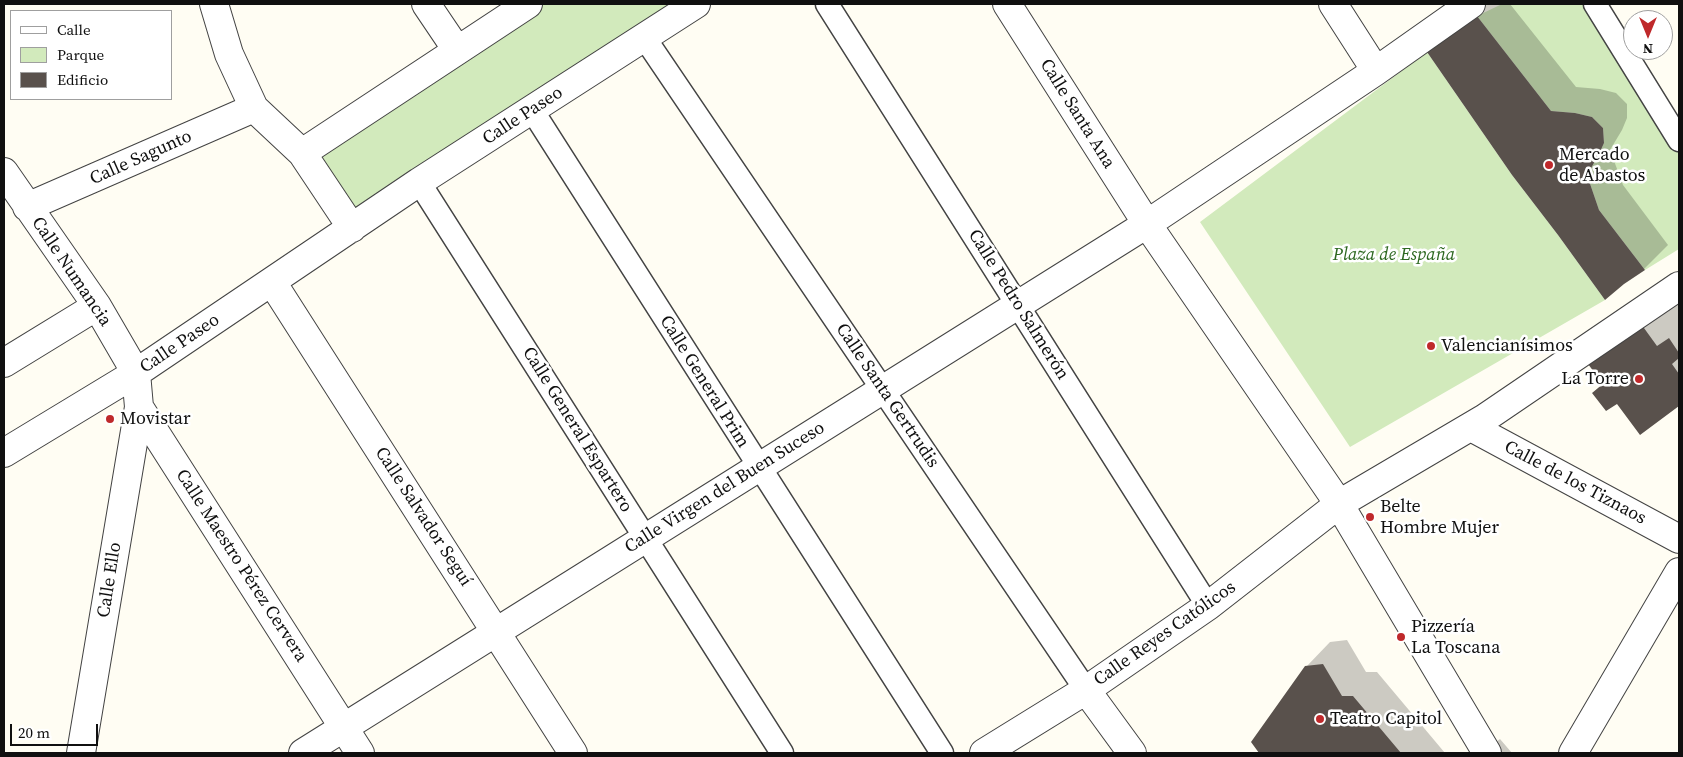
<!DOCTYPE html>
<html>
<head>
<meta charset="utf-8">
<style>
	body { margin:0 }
	#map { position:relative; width:1683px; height:757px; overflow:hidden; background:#fffdf3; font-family:"Source Serif 4",serif }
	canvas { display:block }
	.frame { position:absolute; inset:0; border:5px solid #101010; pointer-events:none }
	.legend { position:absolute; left:10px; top:10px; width:162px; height:90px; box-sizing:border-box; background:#fff; border:1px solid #9f9f9f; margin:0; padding:6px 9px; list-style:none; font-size:15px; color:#101010 }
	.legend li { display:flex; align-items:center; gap:10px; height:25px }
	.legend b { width:25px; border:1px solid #9f9f9f }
	.north { position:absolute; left:1623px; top:10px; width:50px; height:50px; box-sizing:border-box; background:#fff; border:1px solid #9f9f9f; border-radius:50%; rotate:180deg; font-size:14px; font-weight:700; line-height:20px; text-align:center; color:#101010 }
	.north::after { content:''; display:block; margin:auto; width:18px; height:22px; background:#bf292b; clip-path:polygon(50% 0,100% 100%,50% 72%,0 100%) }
	.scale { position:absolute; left:10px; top:724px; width:88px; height:22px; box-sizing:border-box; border:2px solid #101010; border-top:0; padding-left:6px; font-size:15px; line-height:18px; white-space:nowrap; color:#101010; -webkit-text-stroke:4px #fff; paint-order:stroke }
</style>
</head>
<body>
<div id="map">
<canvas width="1683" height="757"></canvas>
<div class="frame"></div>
<ul class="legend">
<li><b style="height:6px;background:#fff"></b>Calle</li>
<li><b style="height:14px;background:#d2eabc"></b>Parque</li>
<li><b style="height:14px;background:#59514c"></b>Edificio</li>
</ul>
<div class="north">N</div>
<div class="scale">20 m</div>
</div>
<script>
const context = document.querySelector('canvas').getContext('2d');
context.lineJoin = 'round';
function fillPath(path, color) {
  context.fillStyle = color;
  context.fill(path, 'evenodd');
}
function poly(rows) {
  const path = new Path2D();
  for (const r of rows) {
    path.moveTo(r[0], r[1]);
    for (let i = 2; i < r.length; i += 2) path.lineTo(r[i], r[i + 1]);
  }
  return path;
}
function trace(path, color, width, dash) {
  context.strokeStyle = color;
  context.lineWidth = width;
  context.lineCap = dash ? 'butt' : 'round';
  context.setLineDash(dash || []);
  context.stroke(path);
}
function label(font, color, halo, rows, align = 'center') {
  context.font = font + ' "Source Serif 4",serif';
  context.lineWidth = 5;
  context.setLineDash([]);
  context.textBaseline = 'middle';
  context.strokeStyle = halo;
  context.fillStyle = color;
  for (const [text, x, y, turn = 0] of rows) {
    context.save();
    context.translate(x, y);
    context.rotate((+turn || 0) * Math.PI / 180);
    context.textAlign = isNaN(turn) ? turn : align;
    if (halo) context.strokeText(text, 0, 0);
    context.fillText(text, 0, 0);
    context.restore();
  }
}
fillPath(poly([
	[528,4,696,4,352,228,302,153],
	[1502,4,1585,4,1679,145,1679,249,1645,270,1599,210,1587,175,1598,156,1604,143,1603,128,1592,117,1575,113,1551,111,1477,16],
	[1427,52,1512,175,1558,235,1605,300,1350,447,1200,222]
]), '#d2eabc');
fillPath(poly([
	[1487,4,1510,4,1576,87,1600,89,1616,93,1627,104,1627,118,1622,130,1610,150,1623,185,1668,245,1644,269,1624,283,1429,52,1453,28],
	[1679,287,1679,404,1640,433,1617,402,1593,393,1603,383,1584,356],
	[1347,640,1366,672,1377,672,1445,753,1260,753,1252,742,1306,667,1330,642],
	[1500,739,1512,753,1482,753]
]), '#0003');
fillPath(poly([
	[1477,16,1551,111,1575,113,1592,117,1603,128,1604,143,1598,156,1587,175,1599,210,1645,270,1624,284,1605,300,1558,235,1512,175,1427,52],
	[1636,317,1657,346,1669,338,1679,353,1679,358,1672,364,1679,374,1679,406,1640,435,1617,404,1606,411,1592,393,1603,384,1582,356],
	[1323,664,1342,696,1353,696,1401,753,1259,753,1251,742,1305,666]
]), '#59514c');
const pedestrian = poly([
	[827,4,1208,606],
	[1595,4,1679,140],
	[644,37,1086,690],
	[532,110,942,753],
	[419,182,782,753]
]);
const minor = poly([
	[214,4,229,54,254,108,302,153,352,228],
	[426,4,457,50],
	[1007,4,1147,224,1339,504,1487,753],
	[1333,4,1376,71],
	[302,153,528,4],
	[4,172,97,306,136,373,139,407,360,753],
	[27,207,254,108],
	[272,282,573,753],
	[4,363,97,306],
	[1471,427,1679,539],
	[4,453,136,373,419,182,696,4],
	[1086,690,1132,753],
	[81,753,139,407],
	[303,753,1147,224,1376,71,1471,4],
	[984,753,1086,690,1208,606,1339,504,1485,418,1679,286],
	[1573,753,1679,572]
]);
trace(pedestrian, '#434343', 25);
trace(minor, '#434343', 30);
trace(pedestrian, '#fff', 22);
trace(minor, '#fff', 28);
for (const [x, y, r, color] of [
	[1549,165,5,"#bf292b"],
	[1431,346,5,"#bf292b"],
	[1639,379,5,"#bf292b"],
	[110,419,5,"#bf292b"],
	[1370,517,5,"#bf292b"],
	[1401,637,5,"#bf292b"],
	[1320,719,5,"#bf292b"]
]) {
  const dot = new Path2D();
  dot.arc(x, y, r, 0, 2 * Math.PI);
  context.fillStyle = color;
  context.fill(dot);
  trace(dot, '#fff', 2);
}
label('18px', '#101010', '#fff', [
	["Calle Santa Ana",1077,114,58],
	["Calle Paseo",523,116,-33],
	["Calle Sagunto",141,158,-24],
	["Calle Numancia",71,272,56],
	["Calle Pedro Salmerón",1018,305,58],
	["Calle Paseo",180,344,-34],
	["Calle General Prim",704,382,58],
	["Calle Santa Gertrudis",887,396,56],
	["Calle General Espartero",577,430,58],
	["Calle de los Tiznaos",1575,483,28],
	["Calle Virgen del Buen Suceso",725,488,-32],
	["Calle Salvador Seguí",423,517,57],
	["Calle Maestro Pérez Cervera",241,566,57],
	["Calle Ello",110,580,-81],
	["Calle Reyes Católicos",1165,634,-35]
]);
label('18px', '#101010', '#fff', [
	["Mercado",1559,155],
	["de Abastos",1559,176],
	["Valencianísimos",1441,346],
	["La Torre",1629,379,"right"],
	["Movistar",120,419],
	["Belte",1380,507],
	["Hombre Mujer",1380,528],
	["Pizzería",1411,627],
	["La Toscana",1411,648],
	["Teatro Capitol",1330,719]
], 'left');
label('italic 18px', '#2d6820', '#fff', [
	["Plaza de España",1394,255]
]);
</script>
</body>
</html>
